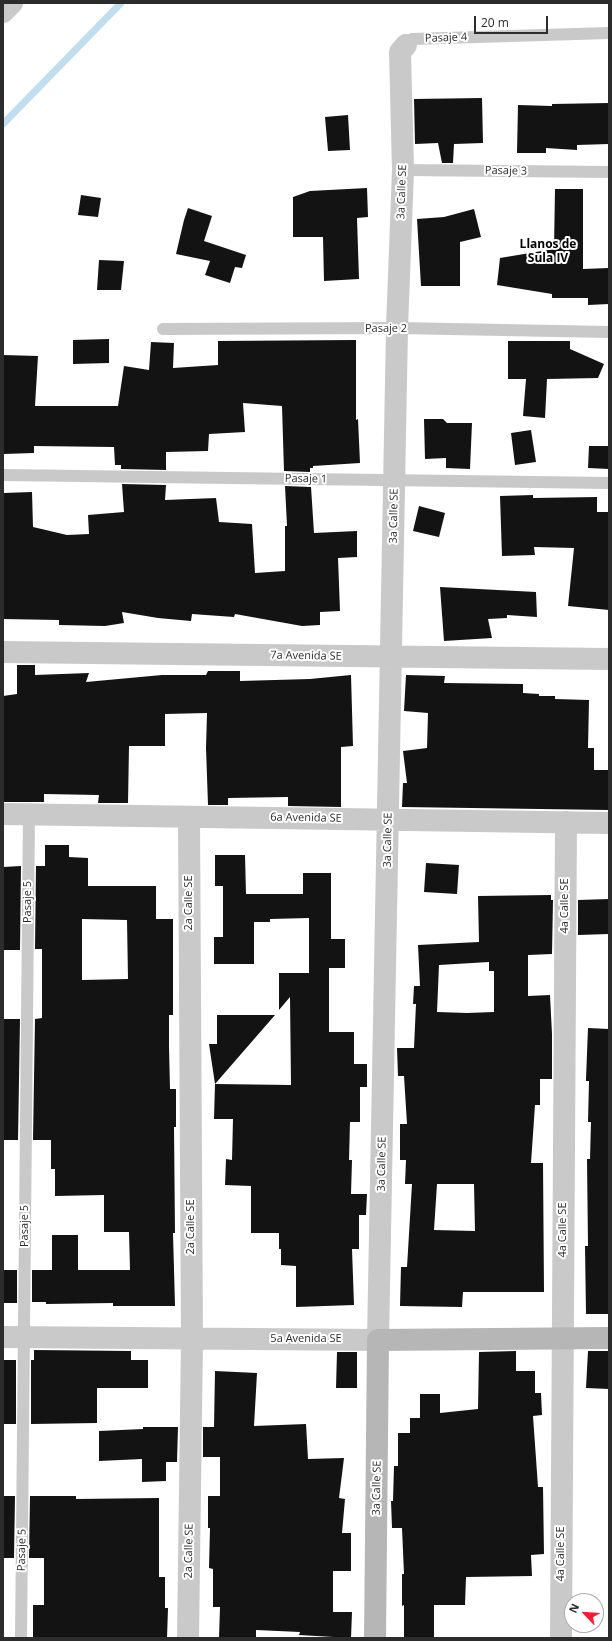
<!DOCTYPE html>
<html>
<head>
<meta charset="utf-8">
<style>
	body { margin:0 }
	#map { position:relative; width:612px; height:1641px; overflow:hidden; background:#fff; font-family:"Open Sans",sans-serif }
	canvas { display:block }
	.frame { position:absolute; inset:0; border:4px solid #2c2c2c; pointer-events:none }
	.north { position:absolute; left:564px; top:1593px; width:40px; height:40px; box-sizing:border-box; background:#fff; border:1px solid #ababab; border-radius:50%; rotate:295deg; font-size:11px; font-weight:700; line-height:16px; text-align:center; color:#2c2c2c }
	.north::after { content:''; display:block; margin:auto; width:14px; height:18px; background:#f51c33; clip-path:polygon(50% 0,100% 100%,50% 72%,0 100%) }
	.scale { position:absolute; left:474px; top:16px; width:74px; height:18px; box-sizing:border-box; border:2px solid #2c2c2c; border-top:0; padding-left:5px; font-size:12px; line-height:14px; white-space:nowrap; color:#2c2c2c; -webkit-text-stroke:3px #fff; paint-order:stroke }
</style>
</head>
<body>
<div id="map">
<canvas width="612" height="1641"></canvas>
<div class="frame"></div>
<div class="north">N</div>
<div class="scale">20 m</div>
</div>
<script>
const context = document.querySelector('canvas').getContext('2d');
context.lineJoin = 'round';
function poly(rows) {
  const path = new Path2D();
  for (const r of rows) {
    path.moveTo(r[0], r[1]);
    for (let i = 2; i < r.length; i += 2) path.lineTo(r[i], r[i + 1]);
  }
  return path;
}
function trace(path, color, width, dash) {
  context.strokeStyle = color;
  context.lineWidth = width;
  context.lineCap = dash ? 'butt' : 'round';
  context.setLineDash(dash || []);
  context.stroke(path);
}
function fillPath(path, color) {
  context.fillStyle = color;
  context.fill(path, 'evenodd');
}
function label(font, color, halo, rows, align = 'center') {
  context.font = font + ' "Open Sans",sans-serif';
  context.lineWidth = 4;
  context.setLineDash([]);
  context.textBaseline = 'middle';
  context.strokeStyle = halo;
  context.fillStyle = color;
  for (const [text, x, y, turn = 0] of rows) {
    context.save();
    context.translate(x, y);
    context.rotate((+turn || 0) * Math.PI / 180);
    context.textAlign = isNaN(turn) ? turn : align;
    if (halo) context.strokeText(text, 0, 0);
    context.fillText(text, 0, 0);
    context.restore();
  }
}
trace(poly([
	[3,124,121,3]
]), '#c1deee', 7);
fillPath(poly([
	[482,98,483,143,454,144,453,163,442,163,438,143,415,144,414,99],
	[609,103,609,144,577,145,577,150,546,148,546,153,517,153,518,105,552,106,552,104],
	[348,115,350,150,328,151,325,117],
	[367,188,368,217,357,218,359,279,324,281,323,237,293,237,293,197,310,191],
	[555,189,583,189,583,269,609,268,609,304,588,305,588,298,552,298,552,294,497,285,500,258,554,249],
	[81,195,101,198,98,217,78,215],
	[188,208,212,216,204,241,246,255,242,268,235,267,230,283,205,275,210,261,176,254,184,220],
	[474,209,481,237,460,242,460,286,421,286,417,219,444,217],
	[99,260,124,261,121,290,97,290],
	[109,339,109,363,73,364,73,340],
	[356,340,356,420,358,419,360,463,313,466,313,468,310,468,310,472,284,471,282,406,243,403,245,432,209,434,208,451,166,452,166,470,121,469,121,465,115,465,114,447,34,446,34,453,3,454,3,355,38,356,35,406,118,406,124,366,149,370,151,342,174,343,173,368,218,365,218,341],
	[508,341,570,341,570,349,604,364,598,378,547,379,545,418,523,416,526,379,508,379],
	[424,419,443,419,447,423,472,423,470,469,446,468,446,458,425,459],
	[531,430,536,462,515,465,511,433],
	[589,446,609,446,609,469,588,468],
	[122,484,166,485,165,500,216,498,219,522,252,524,255,573,285,571,285,526,287,526,285,486,311,487,314,533,357,531,357,557,338,558,340,611,320,612,320,625,302,626,235,614,234,617,192,614,191,621,158,618,122,612,124,623,105,626,59,625,59,620,3,619,3,493,32,492,33,527,67,535,89,534,88,515,124,512],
	[533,495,533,498,597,497,597,512,609,512,609,610,568,606,574,548,534,547,535,555,502,556,500,496],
	[419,506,445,513,439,537,413,531],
	[440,587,536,592,537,617,507,615,507,618,488,619,492,638,444,641],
	[17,665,35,665,35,675,89,673,86,682,162,675,206,675,208,671,240,671,240,681,310,679,351,675,353,746,341,747,341,807,288,806,288,797,228,798,228,805,208,805,206,748,207,713,165,714,165,746,129,746,128,803,98,803,99,795,44,794,44,802,3,802,3,696,17,694],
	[406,675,445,676,444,683,523,684,523,693,539,694,539,696,555,696,555,699,589,700,588,748,594,748,594,770,609,770,609,810,402,807,403,783,407,783,403,751,427,748,428,713,404,711],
	[45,845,69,845,69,857,88,858,88,886,156,886,156,919,173,919,173,1015,169,1015,169,1047,170,1089,176,1089,176,1127,174,1127,175,1233,173,1233,175,1306,113,1306,113,1303,46,1304,46,1302,32,1302,32,1270,52,1270,52,1235,78,1235,78,1270,130,1270,129,1232,104,1232,104,1195,55,1196,55,1169,51,1169,51,1140,33,1140,35,1019,42,1018,42,949,35,949,36,866,45,866],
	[82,919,127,920,128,979,82,980],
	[215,855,245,855,246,894,303,894,303,873,331,873,331,939,345,939,345,968,329,968,329,1032,354,1032,354,1064,367,1064,367,1087,360,1087,360,1122,350,1122,349,1160,352,1160,351,1194,367,1194,366,1215,359,1215,359,1249,352,1249,354,1305,296,1307,296,1266,281,1265,281,1249,279,1249,279,1233,251,1233,251,1186,225,1185,226,1159,232,1160,233,1119,214,1119,215,1084,291,1085,290,997,279,1010,279,973,309,973,309,918,270,919,270,922,254,922,254,964,214,964,214,937,223,937,223,886,215,886],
	[426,863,459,865,457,894,424,892],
	[21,866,20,950,3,950,3,867],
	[551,895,551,900,553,900,552,954,528,955,528,996,550,995,552,1034,552,1079,540,1079,540,1105,535,1105,531,1163,543,1163,544,1292,463,1292,462,1307,400,1306,401,1267,407,1267,412,1184,405,1184,406,1160,400,1160,400,1124,407,1124,404,1076,398,1076,397,1048,414,1048,416,1004,413,1004,414,986,420,986,418,945,479,942,478,896],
	[489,962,489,971,494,971,494,1012,467,1013,437,1012,439,965],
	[437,1184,474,1184,475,1231,434,1230],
	[609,899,609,934,578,935,578,900],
	[217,1015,275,1015,215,1084,209,1044,217,1044],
	[3,1019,20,1019,18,1140,3,1140],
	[588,1028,609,1029,609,1314,586,1314,585,1246,588,1246,587,1159,590,1159,591,1122,588,1122,589,1081,586,1081,586,1079],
	[3,1270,17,1270,17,1303,3,1303],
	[34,1350,131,1351,131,1360,148,1360,148,1388,97,1388,97,1423,31,1424,31,1360,34,1360],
	[516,1351,516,1371,535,1371,535,1393,541,1393,542,1415,533,1416,538,1487,543,1487,544,1554,531,1555,532,1576,466,1577,465,1605,434,1605,434,1638,404,1638,404,1605,402,1606,402,1574,404,1574,402,1528,392,1528,391,1501,393,1501,394,1466,398,1466,398,1433,410,1433,410,1418,420,1418,420,1394,440,1394,440,1413,478,1409,479,1352],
	[588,1351,609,1351,609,1389,586,1388],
	[337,1352,357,1352,357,1388,336,1388],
	[3,1360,16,1360,16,1424,3,1424],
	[215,1371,257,1373,254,1426,306,1424,308,1459,344,1458,339,1498,345,1499,342,1533,351,1533,351,1571,333,1571,333,1612,352,1612,351,1638,299,1635,300,1632,256,1630,256,1638,219,1638,220,1607,213,1607,213,1569,209,1568,210,1528,208,1528,208,1496,220,1496,220,1457,203,1457,203,1427,214,1427],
	[143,1427,178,1427,177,1462,166,1462,166,1481,142,1482,142,1459,99,1461,99,1431,143,1429],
	[3,1496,15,1496,14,1558,3,1558],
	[30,1496,76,1496,76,1499,159,1498,159,1577,165,1577,165,1608,168,1608,167,1638,33,1638,33,1605,44,1605,44,1558,29,1558]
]), '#131313');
trace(poly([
	[406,45,412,39,609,33],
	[403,170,609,172],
	[163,329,397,328,609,332],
	[3,475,609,483],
	[21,1638,29,814]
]), '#c9c9c9', 12);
trace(poly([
	[3,12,12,3],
	[3,652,609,659],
	[3,814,609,823],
	[3,1337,378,1340,397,328,403,170,400,52,406,45],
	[188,1638,192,1339,189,817],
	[561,1638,566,822]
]), '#c9c9c9', 22);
trace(poly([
	[375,1638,378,1340,609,1338]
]), '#b6b6b6', 22);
label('11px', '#2c2c2c', '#fff', [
	["Pasaje 4",446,38,-2],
	["Pasaje 3",506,171,1],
	["3a Calle SE",402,192,-88],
	["Pasaje 2",386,329],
	["Pasaje 1",306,479,1],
	["3a Calle SE",394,516,-89],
	["7a Avenida SE",306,656,1],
	["6a Avenida SE",306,818,1],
	["3a Calle SE",388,840,-89],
	["Pasaje 5",28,902,-90],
	["2a Calle SE",189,903,-90],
	["4a Calle SE",565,906,-90],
	["3a Calle SE",382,1164,-89],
	["Pasaje 5",25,1226,-90],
	["2a Calle SE",191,1227,-90],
	["4a Calle SE",563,1230,-90],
	["5a Avenida SE",306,1339],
	["3a Calle SE",377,1488,-89],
	["Pasaje 5",22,1550,-89],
	["2a Calle SE",189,1551,-89],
	["4a Calle SE",561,1554,-90]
]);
label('bold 12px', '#000', '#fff', [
	["Llanos de",548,245],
	["Sula IV",548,259]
]);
</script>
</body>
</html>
